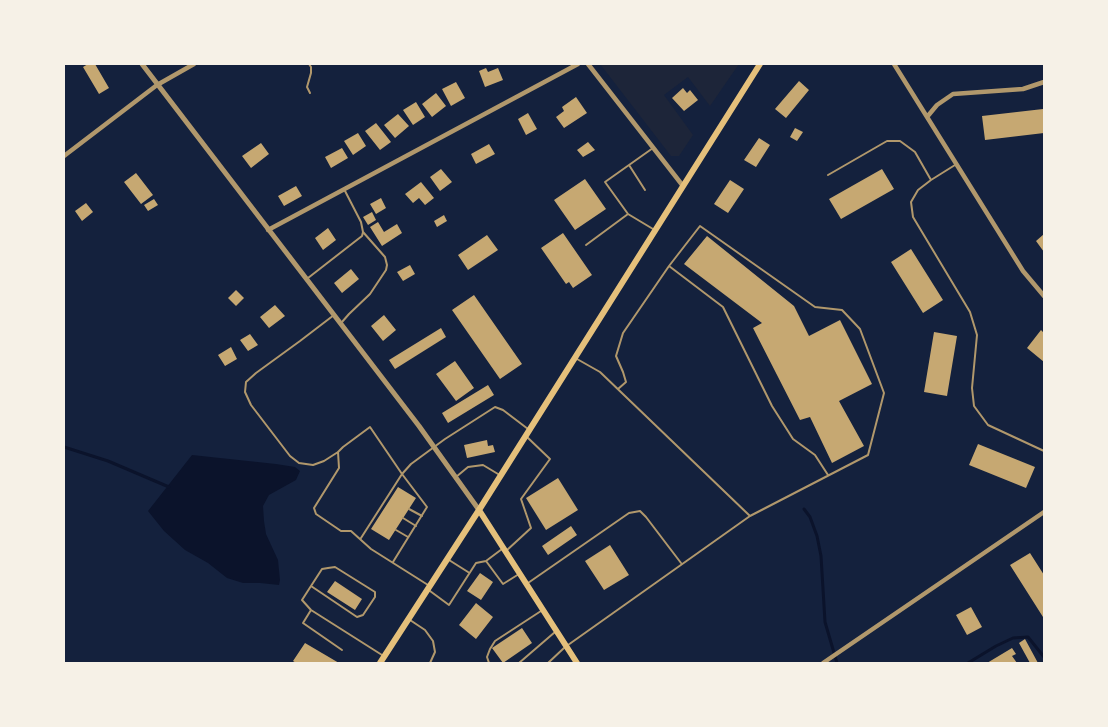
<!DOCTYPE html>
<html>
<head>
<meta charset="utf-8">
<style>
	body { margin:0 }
	#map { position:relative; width:1108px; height:727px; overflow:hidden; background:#14213d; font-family:Karla,sans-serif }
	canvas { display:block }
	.frame { position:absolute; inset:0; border:65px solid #f6f1e7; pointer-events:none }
</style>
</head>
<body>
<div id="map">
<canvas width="1108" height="727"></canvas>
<div class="frame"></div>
</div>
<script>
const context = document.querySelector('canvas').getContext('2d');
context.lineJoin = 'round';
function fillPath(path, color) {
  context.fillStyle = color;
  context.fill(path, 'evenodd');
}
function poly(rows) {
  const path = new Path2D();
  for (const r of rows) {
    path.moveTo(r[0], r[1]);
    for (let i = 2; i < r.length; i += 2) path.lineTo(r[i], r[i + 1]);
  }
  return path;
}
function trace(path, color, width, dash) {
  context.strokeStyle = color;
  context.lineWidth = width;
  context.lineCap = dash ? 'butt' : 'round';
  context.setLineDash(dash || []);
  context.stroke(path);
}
fillPath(poly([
	[600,64,739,64,710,106,688,77,664,95,693,135,679,156,671,156]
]), '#1d2539');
fillPath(poly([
	[192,455,276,464,295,467,300,471,296,480,269,495,263,506,264,521,266,534,278,560,280,580,279,585,260,583,243,583,227,578,208,563,185,550,164,531,148,511]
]), '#0b132b');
trace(poly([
	[64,447,108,461,169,487],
	[804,509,810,517,817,536,821,556,825,622,837,663],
	[968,663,996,646,1013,638,1028,637,1044,657]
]), '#0b132b', 3);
fillPath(poly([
	[88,64,95,64,109,88,99,94,83,67],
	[486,68,488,72,498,68,503,80,485,87,479,71],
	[799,81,809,90,786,118,775,109],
	[456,82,465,98,451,106,442,89],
	[683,88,687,93,690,90,698,100,684,111,672,98],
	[436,93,446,106,432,117,422,104],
	[576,97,587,113,564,128,556,117,564,111,562,107],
	[416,102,425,117,413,125,403,110],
	[1043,109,1044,133,985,140,982,116],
	[528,113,537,129,526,135,518,119],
	[398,114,409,126,395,138,384,125],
	[376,123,391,142,380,150,365,131],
	[795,128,803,132,797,141,790,137],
	[358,133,366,146,353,155,344,141],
	[759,138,770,145,756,167,744,160],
	[588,142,595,150,583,157,577,150],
	[261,143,269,154,251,168,242,156],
	[489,144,495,154,476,164,471,154],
	[342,148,348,158,331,168,325,157],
	[441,169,452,182,440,191,430,177],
	[882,169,894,189,841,219,829,199],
	[136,173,153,195,141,204,124,182],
	[585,179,606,209,575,230,554,200],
	[730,180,744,189,728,213,714,204],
	[421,182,434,198,425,205,419,198,413,203,405,194],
	[296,186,302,196,284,206,278,196],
	[381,198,386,208,376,214,370,204],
	[154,199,158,205,148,211,144,205],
	[86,203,93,212,82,221,75,211],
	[372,212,376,220,368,225,363,217],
	[444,215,447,221,437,227,434,221],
	[378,222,384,232,397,224,402,233,382,246,370,227],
	[328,228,336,240,323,250,315,238],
	[563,233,592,275,573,288,569,282,566,284,541,248],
	[1044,234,1044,252,1036,241],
	[487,235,498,250,468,270,458,255],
	[707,236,794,306,809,336,840,320,872,384,839,401,864,446,832,463,810,417,800,420,753,328,762,323,684,264],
	[911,249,943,300,923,313,891,262],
	[410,265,415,274,403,281,397,272],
	[351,269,359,279,342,293,334,283],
	[236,290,244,298,236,306,228,298],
	[474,295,522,364,500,379,452,310],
	[275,305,285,316,269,328,260,317],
	[384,315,396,330,383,341,371,326],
	[441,328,446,337,395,369,389,360],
	[1041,330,1044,333,1044,362,1027,348],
	[934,332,957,336,947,396,924,392],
	[250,334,258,345,248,351,240,340],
	[231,347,237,359,225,366,218,355],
	[455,361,474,388,456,401,436,374],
	[488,385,494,395,448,423,442,413],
	[487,440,488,446,493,445,495,452,467,458,464,445],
	[978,444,1035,467,1026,488,969,465],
	[558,478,578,510,546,530,526,498],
	[398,487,416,498,389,540,371,529],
	[571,526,577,535,548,555,542,546],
	[610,545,629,575,604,590,585,561],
	[1030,553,1044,575,1044,616,1043,617,1010,565],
	[480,573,493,582,481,600,467,591],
	[335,581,362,599,355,610,327,592],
	[476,603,493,617,476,639,459,625],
	[971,607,982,627,967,635,956,615],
	[522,628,532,643,503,663,492,648],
	[1025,639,1038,663,1030,663,1019,643],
	[305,643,339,663,296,663,293,661],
	[1012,648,1016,654,1012,656,1017,663,987,663]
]), '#c6a872');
trace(poly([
	[309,64,311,67,311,73,307,87,310,93],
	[629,165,645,190],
	[955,165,931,180,918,190,911,202,913,217,970,312,977,335,972,388,974,406,988,425,1044,451],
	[828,175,887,141,900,141,915,152,931,180],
	[653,229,628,214,605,182,653,148],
	[586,245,628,214],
	[669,266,723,307,772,406,793,439,815,455,828,475],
	[308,278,362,236,363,232,361,222,344,189],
	[334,315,300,341,256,373,246,382,245,392,251,405,290,456,299,463,313,465,324,461,338,452],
	[342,322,349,314,370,294,386,270,387,265,385,257,363,232],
	[618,389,626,382,623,372,616,356,623,333,669,266,700,226,815,307,842,310,860,329,884,393,868,455,750,516],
	[456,477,468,467,483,465,498,474],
	[409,509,422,516],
	[403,518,416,526],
	[396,530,408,537],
	[361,538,402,474,427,507,393,562],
	[506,551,531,528,521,499,550,459,527,437],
	[449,560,468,572],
	[486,561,503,584,519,574],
	[528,583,629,513,640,511,646,517,681,563],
	[428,585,371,549,351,531,341,531,316,514,314,508,339,468,338,452,343,447,370,427,402,474,411,464,445,439,495,407,503,410,528,429],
	[311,586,357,617,363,615,375,597,375,592,335,567,328,568,322,569,311,586,302,600,311,610,382,655],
	[430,591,449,605,476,563,486,561,502,549],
	[311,610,303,623,342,650],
	[410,620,425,630,433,641,435,652,430,663],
	[568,645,750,516,600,372,577,359],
	[489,663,487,657,490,649,495,641,541,611],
	[519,663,555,632],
	[548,663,564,648]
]), '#b1986c', 2);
trace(poly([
	[588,64,683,186],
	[894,64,1023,271,1044,296],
	[927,117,937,105,953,94,1023,89,1044,82],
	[64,156,157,85,194,64],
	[268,230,578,64],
	[823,663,1044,512]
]), '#b1986c', 4.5);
trace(poly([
	[142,64,419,426,479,510]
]), '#b1986c', 5);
trace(poly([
	[479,510,577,663],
	[380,663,479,510,760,64]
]), '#e5c07b', 6);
</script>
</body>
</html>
